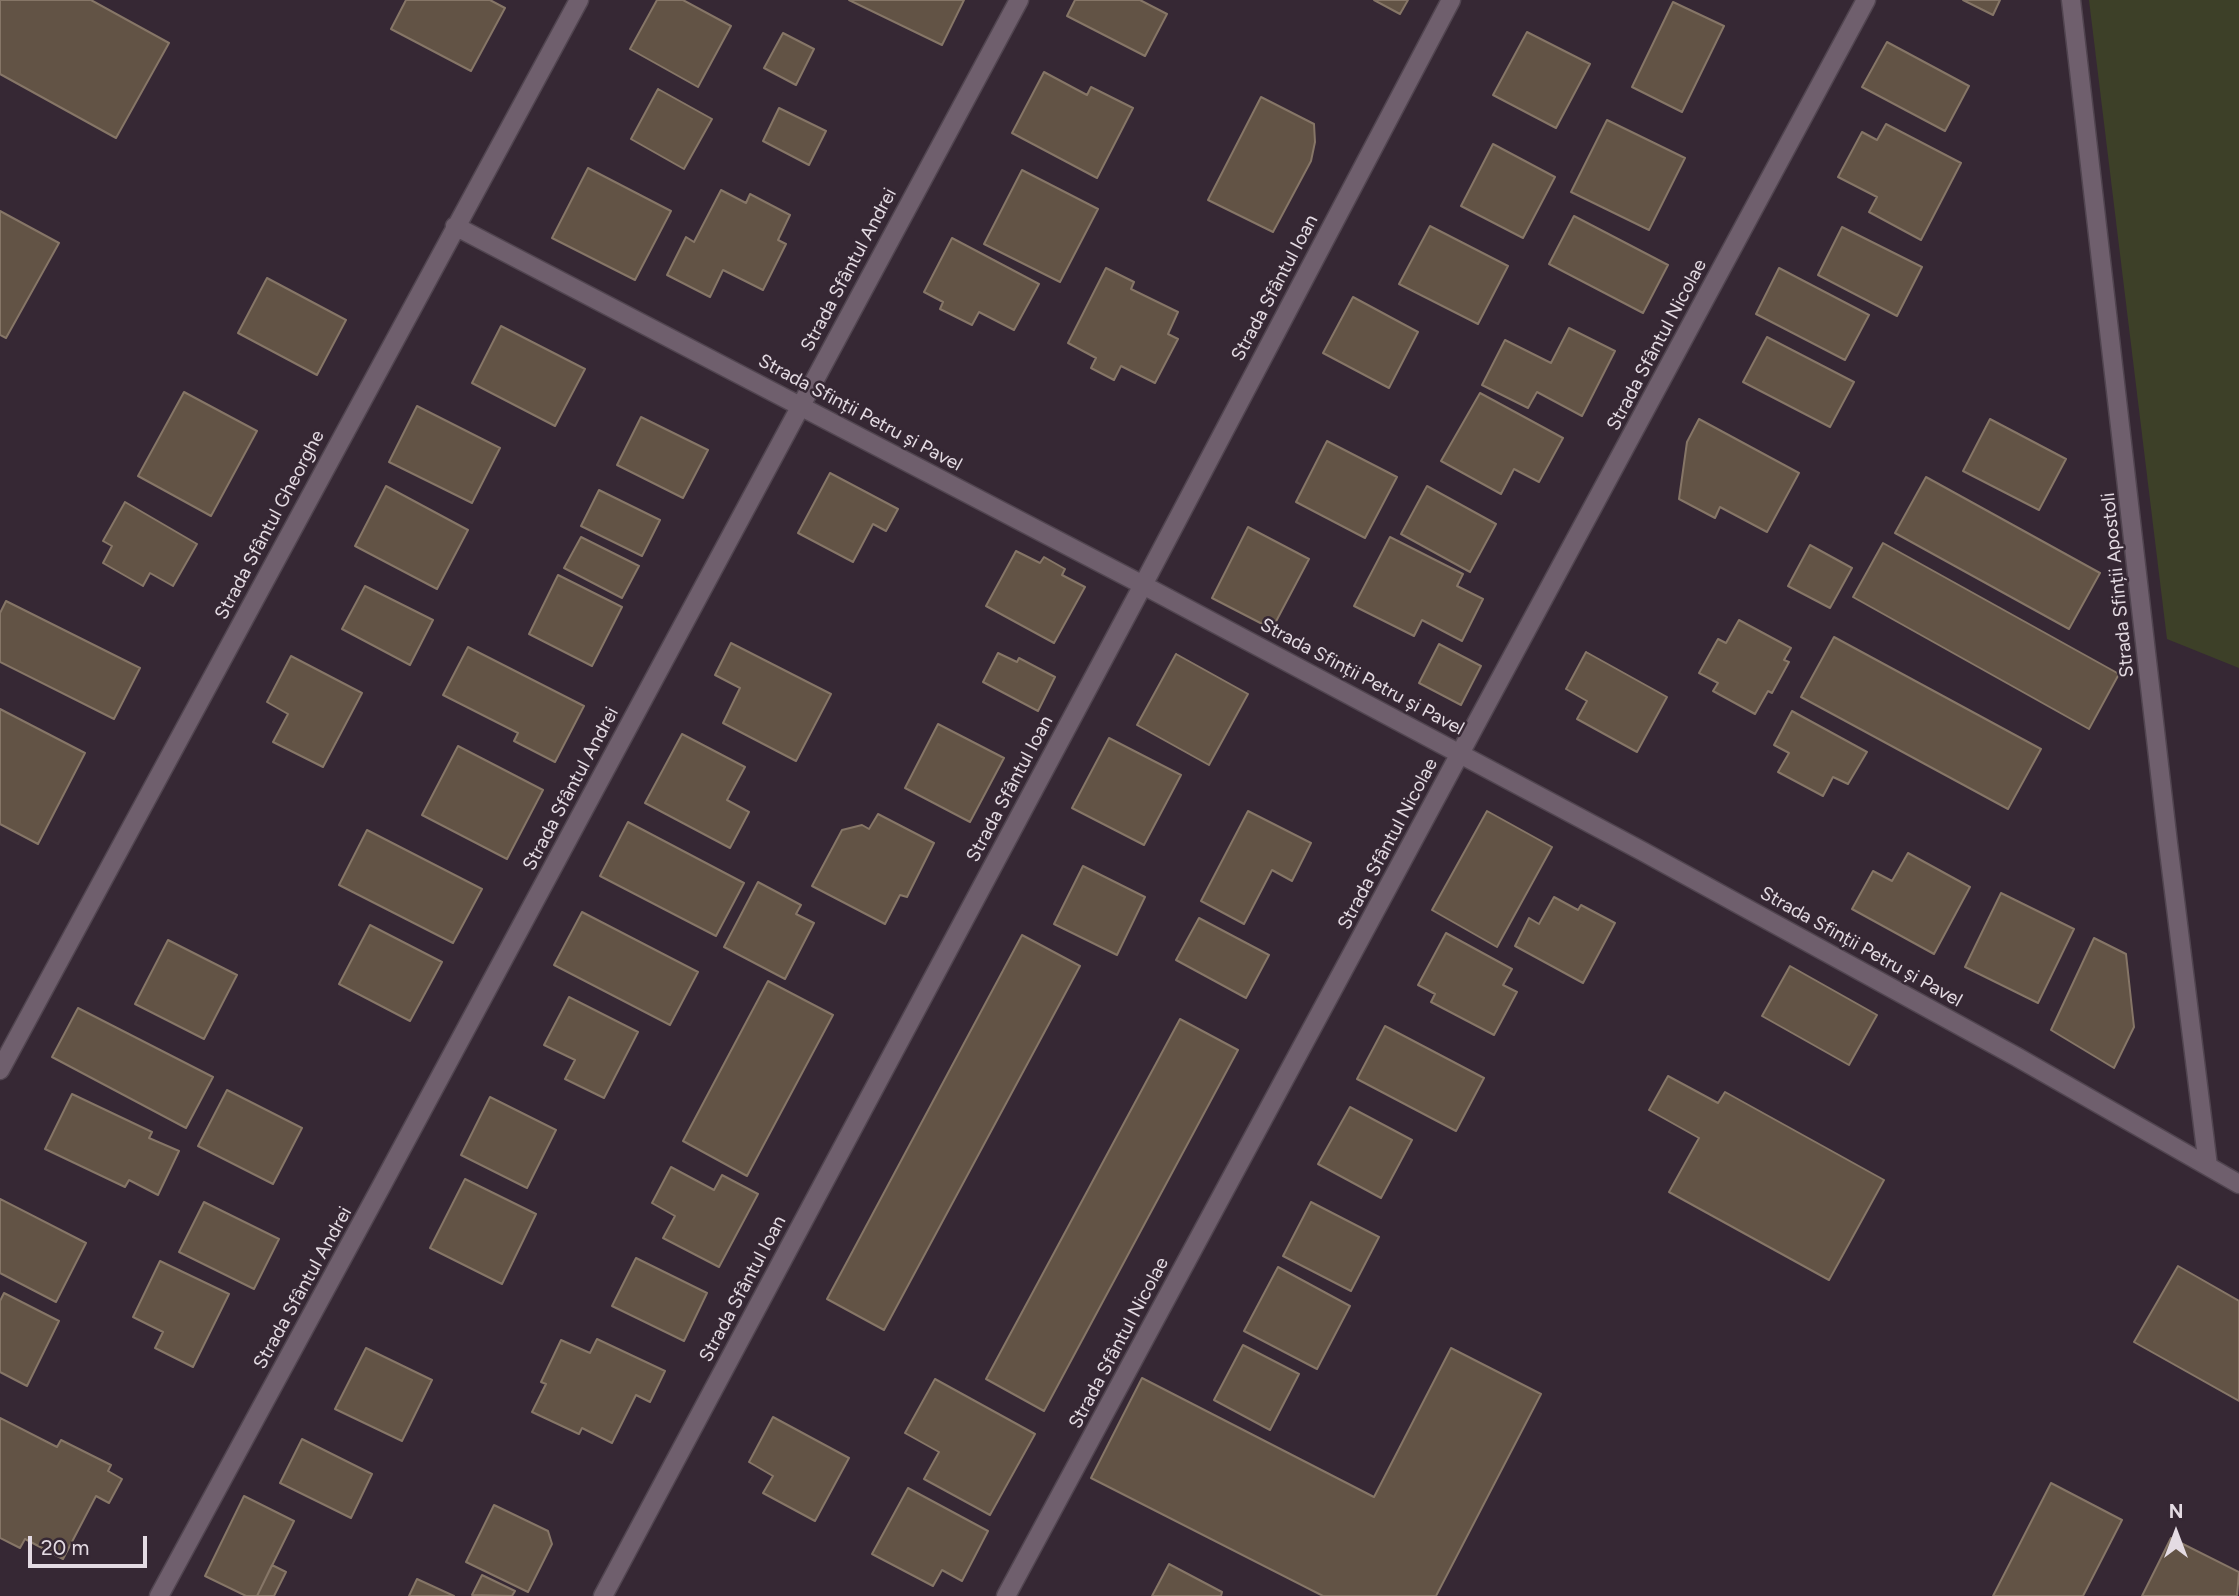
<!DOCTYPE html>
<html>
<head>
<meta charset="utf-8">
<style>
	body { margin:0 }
	#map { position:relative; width:2239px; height:1596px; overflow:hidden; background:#362834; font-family:Figtree,sans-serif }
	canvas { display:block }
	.north { position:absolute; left:2141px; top:1498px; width:70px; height:70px; -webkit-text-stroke:5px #362834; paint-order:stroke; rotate:0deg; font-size:19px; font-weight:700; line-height:28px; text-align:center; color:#e4dbe3 }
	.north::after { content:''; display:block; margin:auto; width:24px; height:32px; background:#e4dbe3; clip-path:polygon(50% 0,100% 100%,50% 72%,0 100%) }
	.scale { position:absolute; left:28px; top:1536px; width:119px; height:32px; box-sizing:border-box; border:4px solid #e4dbe3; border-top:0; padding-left:9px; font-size:21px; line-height:24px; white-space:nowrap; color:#e4dbe3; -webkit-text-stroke:5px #362834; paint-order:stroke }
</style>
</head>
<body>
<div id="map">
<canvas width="2239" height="1596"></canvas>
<div class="north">N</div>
<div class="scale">20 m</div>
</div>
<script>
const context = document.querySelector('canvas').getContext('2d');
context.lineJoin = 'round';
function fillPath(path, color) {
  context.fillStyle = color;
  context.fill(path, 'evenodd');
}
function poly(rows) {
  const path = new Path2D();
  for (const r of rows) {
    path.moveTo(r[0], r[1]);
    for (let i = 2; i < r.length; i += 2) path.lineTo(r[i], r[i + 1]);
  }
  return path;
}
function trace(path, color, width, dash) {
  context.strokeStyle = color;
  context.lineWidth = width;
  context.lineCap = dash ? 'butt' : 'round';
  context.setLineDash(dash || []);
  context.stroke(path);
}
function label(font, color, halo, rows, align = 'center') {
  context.font = font + ' Figtree,sans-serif';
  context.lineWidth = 5;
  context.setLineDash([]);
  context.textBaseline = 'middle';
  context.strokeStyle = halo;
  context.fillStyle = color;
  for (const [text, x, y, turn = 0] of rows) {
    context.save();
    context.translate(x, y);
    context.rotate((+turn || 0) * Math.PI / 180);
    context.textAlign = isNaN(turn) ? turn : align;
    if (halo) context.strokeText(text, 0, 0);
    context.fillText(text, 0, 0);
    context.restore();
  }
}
fillPath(poly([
	[2089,0,2239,0,2239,668,2167,639]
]), '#3d4028');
const building = poly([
	[0,0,91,0,169,43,116,138,0,74,0,0],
	[406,0,490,0,505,8,471,71,391,29,406,0],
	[657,0,683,0,731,26,698,87,630,49,657,0],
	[849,0,964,0,942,45,849,0],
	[1075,0,1140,0,1167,14,1145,56,1067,16,1075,0],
	[1374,0,1408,0,1400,14,1374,0],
	[1963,0,2000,0,1993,15,1963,0],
	[1673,2,1724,26,1682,112,1632,87,1673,2],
	[1527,32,1590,64,1556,128,1493,95,1527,32],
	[783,33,814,49,796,85,764,68,783,33],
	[1887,42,1969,86,1945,131,1862,87,1887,42],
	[1044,72,1087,95,1091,87,1133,108,1097,178,1012,133,1044,72],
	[658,89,712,119,684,169,631,139,658,89],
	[1261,97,1314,124,1315,142,1311,161,1273,232,1208,200,1261,97],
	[779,108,826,131,809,165,763,141,779,108],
	[1607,120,1685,158,1649,230,1571,192,1607,120],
	[1886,124,1961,163,1921,240,1869,212,1877,197,1838,177,1862,132,1877,140,1886,124],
	[1493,144,1555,177,1523,238,1461,206,1493,144],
	[588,168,671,211,635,280,552,238,588,168],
	[1022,170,1098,209,1060,282,984,244,1022,170],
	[721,190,746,203,750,194,790,215,778,240,786,244,763,290,723,270,710,297,667,275,686,237,694,242,721,190],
	[0,211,59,243,6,338,0,335,0,211],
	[1574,216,1668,265,1643,313,1549,264,1574,216],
	[1430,226,1508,266,1478,324,1399,284,1430,226],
	[1842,227,1922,267,1897,316,1818,275,1842,227],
	[952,238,1039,284,1014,330,979,312,972,325,940,309,943,302,924,292,952,238],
	[1106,268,1134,282,1131,289,1178,312,1168,334,1178,339,1155,383,1121,366,1114,380,1091,368,1096,358,1068,343,1106,268],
	[1779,268,1869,315,1845,360,1756,314,1779,268],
	[267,278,346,320,317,375,238,333,267,278],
	[1353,297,1418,332,1389,388,1323,353,1353,297],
	[501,326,585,369,555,426,472,383,501,326],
	[1569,328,1615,351,1582,416,1537,392,1528,408,1482,385,1505,340,1551,363,1569,328],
	[1767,337,1854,382,1830,427,1743,382,1767,337],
	[184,392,257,431,211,516,138,476,184,392],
	[1480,393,1563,438,1539,482,1514,469,1501,494,1441,461,1480,393],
	[417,406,500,448,472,503,389,462,417,406],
	[641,417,708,450,683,498,617,465,641,417],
	[1699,419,1799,473,1767,532,1720,507,1715,518,1679,499,1687,442,1699,419],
	[1990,419,2066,459,2039,510,1963,471,1990,419],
	[1327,441,1397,477,1365,538,1296,502,1327,441],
	[830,473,898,509,886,531,873,524,853,562,798,533,830,473],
	[1926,477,2100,573,2069,629,1895,533,1926,477],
	[386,486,468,530,437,589,355,546,386,486],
	[1427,486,1496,524,1470,572,1401,534,1427,486],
	[599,490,660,520,642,556,581,526,599,490],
	[125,502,197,544,173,586,150,573,143,586,103,563,112,546,103,541,125,502],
	[1248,527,1309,559,1272,629,1212,598,1248,527],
	[581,537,639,566,622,598,564,568,581,537],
	[1390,537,1463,574,1457,586,1483,599,1462,641,1422,620,1414,636,1354,606,1390,537],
	[1883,543,2119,674,2089,729,1853,597,1883,543],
	[1810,545,1852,568,1830,608,1788,586,1810,545],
	[1016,551,1040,563,1044,557,1065,569,1062,575,1085,587,1054,643,986,606,1016,551],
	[558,575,622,607,592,666,529,634,558,575],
	[365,586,433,620,410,665,342,629,365,586],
	[6,601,140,668,114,719,0,662,0,613,6,601],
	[1739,620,1791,648,1784,660,1789,662,1772,693,1768,691,1755,714,1713,691,1718,683,1699,673,1718,639,1726,643,1739,620],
	[1834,637,2041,749,2008,809,1801,697,1834,637],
	[731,643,831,694,796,761,723,723,740,688,715,675,731,643],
	[1439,644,1481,666,1461,705,1419,683,1439,644],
	[468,647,584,706,555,762,514,741,518,733,443,695,468,647],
	[1586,652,1667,697,1637,752,1577,719,1587,701,1566,689,1586,652],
	[998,653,1017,662,1019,658,1055,677,1038,711,983,682,998,653],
	[1176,654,1248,694,1209,765,1137,725,1176,654],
	[291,656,362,693,323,767,273,742,288,714,267,702,291,656],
	[0,709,85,753,38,844,0,824,0,709],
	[1792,711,1867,752,1848,784,1833,777,1823,796,1778,772,1789,753,1774,745,1792,711],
	[938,724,1004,758,970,822,905,788,938,724],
	[682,734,745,767,727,800,749,812,730,848,645,803,682,734],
	[1109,738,1181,775,1144,845,1072,808,1109,738],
	[458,746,543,790,507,859,422,815,458,746],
	[1248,811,1311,843,1292,881,1272,870,1244,924,1201,901,1248,811],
	[1487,811,1552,847,1497,947,1432,910,1487,811],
	[878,814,934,843,907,897,900,895,885,924,812,886,842,830,862,825,869,829,878,814],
	[628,822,744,883,716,936,600,876,628,822],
	[367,830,482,889,453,943,339,885,367,830],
	[1908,853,1970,887,1934,954,1852,909,1873,871,1892,881,1908,853],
	[1083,866,1145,897,1117,955,1054,924,1083,866],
	[758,882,801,905,796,914,814,923,785,979,724,947,758,882],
	[2001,893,2074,929,2038,1003,1965,967,2001,893],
	[1554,897,1578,910,1581,905,1615,923,1583,983,1515,946,1529,918,1539,924,1554,897],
	[582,912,698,972,670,1025,554,965,582,912],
	[1199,918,1269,955,1246,998,1176,960,1199,918],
	[370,925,442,962,410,1021,339,984,370,925],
	[1446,933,1512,969,1503,985,1517,992,1494,1035,1431,1002,1435,994,1418,985,1446,933],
	[1022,935,1080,966,884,1330,827,1299,1022,935],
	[2094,938,2126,954,2134,1027,2114,1068,2051,1030,2094,938],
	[168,940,237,975,204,1039,135,1004,168,940],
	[1790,966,1877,1015,1849,1065,1762,1016,1790,966],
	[768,981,833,1015,747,1176,683,1141,768,981],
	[569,997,638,1032,604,1098,565,1079,575,1060,544,1045,569,997],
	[78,1008,213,1077,186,1128,52,1057,78,1008],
	[1180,1019,1238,1050,1044,1411,986,1379,1180,1019],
	[1385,1026,1484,1078,1456,1131,1357,1079,1385,1026],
	[1668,1076,1718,1103,1725,1092,1884,1180,1829,1280,1669,1192,1699,1138,1649,1110,1668,1076],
	[227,1090,302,1128,273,1184,198,1146,227,1090],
	[72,1094,152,1132,149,1138,179,1151,158,1195,129,1180,125,1187,45,1149,72,1094],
	[490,1097,556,1130,527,1188,461,1155,490,1097],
	[1350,1107,1412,1140,1381,1198,1318,1164,1350,1107],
	[671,1167,714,1190,722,1175,758,1194,719,1267,663,1238,675,1216,652,1203,671,1167],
	[465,1179,536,1214,502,1284,430,1248,465,1179],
	[0,1199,86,1243,56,1302,0,1273,0,1199],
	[204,1202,279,1239,254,1289,179,1252,204,1202],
	[1311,1202,1379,1237,1351,1291,1283,1256,1311,1202],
	[636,1258,707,1293,684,1341,612,1306,636,1258],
	[160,1261,229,1294,193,1367,155,1348,163,1332,133,1317,160,1261],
	[2178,1266,2239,1301,2239,1401,2134,1342,2178,1266],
	[1278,1267,1350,1306,1317,1369,1244,1331,1278,1267],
	[4,1293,59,1321,27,1386,0,1372,0,1301,4,1293],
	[597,1339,665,1371,650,1402,636,1395,612,1443,582,1428,579,1434,532,1412,546,1384,541,1382,561,1340,590,1353,597,1339],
	[1243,1345,1299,1374,1270,1430,1214,1400,1243,1345],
	[366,1348,432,1380,402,1441,335,1409,366,1348],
	[1451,1348,1541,1394,1436,1596,1323,1596,1091,1478,1142,1378,1374,1497,1451,1348],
	[935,1379,1035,1434,990,1515,924,1479,939,1452,905,1433,935,1379],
	[773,1417,849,1458,815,1521,763,1493,773,1476,749,1462,773,1417],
	[0,1418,57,1447,61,1440,111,1465,108,1471,122,1479,109,1503,96,1496,63,1559,25,1539,20,1548,0,1538,0,1418],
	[302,1439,372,1474,351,1518,280,1483,302,1439],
	[2051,1483,2122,1520,2083,1596,1993,1596,2051,1483],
	[908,1488,988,1531,962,1581,942,1570,933,1586,872,1554,908,1488],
	[244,1496,294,1521,257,1596,246,1596,205,1576,244,1496],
	[494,1505,548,1531,552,1544,528,1592,466,1562,494,1505],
	[2171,1538,2239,1572,2237,1596,2142,1596,2171,1538],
	[1169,1564,1222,1592,1221,1596,1152,1596,1169,1564],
	[272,1565,286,1572,274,1596,257,1596,272,1565],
	[482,1575,515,1591,512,1596,472,1595,482,1575],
	[417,1579,454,1596,409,1596,417,1579]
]);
fillPath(building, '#625345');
trace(building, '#867667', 2);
const minor = poly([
	[2071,0,2168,843,2208,1166],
	[455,226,1143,585,1642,851,2017,1057,2239,1184],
	[0,1070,579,0],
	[159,1596,382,1185,1019,0],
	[603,1596,1143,585,1451,0],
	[1006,1596,1866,0]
]);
trace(minor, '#514550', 21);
trace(minor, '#6f5f6d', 18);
label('19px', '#e4dbe3', '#362834', [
	["Strada Sfântul Andrei",849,270,-62],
	["Strada Sfântul Ioan",1275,288,-62],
	["Strada Sfântul Nicolae",1657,345,-62],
	["Strada Sfinții Petru și Pavel",860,413,28],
	["Strada Sfântul Gheorghe",270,525,-62],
	["Strada Sfinții Apostoli",2118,585,-96],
	["Strada Sfinții Petru și Pavel",1362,677,28],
	["Strada Sfântul Andrei",571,789,-62],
	["Strada Sfântul Ioan",1010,789,-62],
	["Strada Sfântul Nicolae",1388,844,-62],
	["Strada Sfinții Petru și Pavel",1861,947,29],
	["Strada Sfântul Andrei",303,1288,-61],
	["Strada Sfântul Ioan",743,1289,-62],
	["Strada Sfântul Nicolae",1119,1343,-62]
]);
</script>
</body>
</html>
